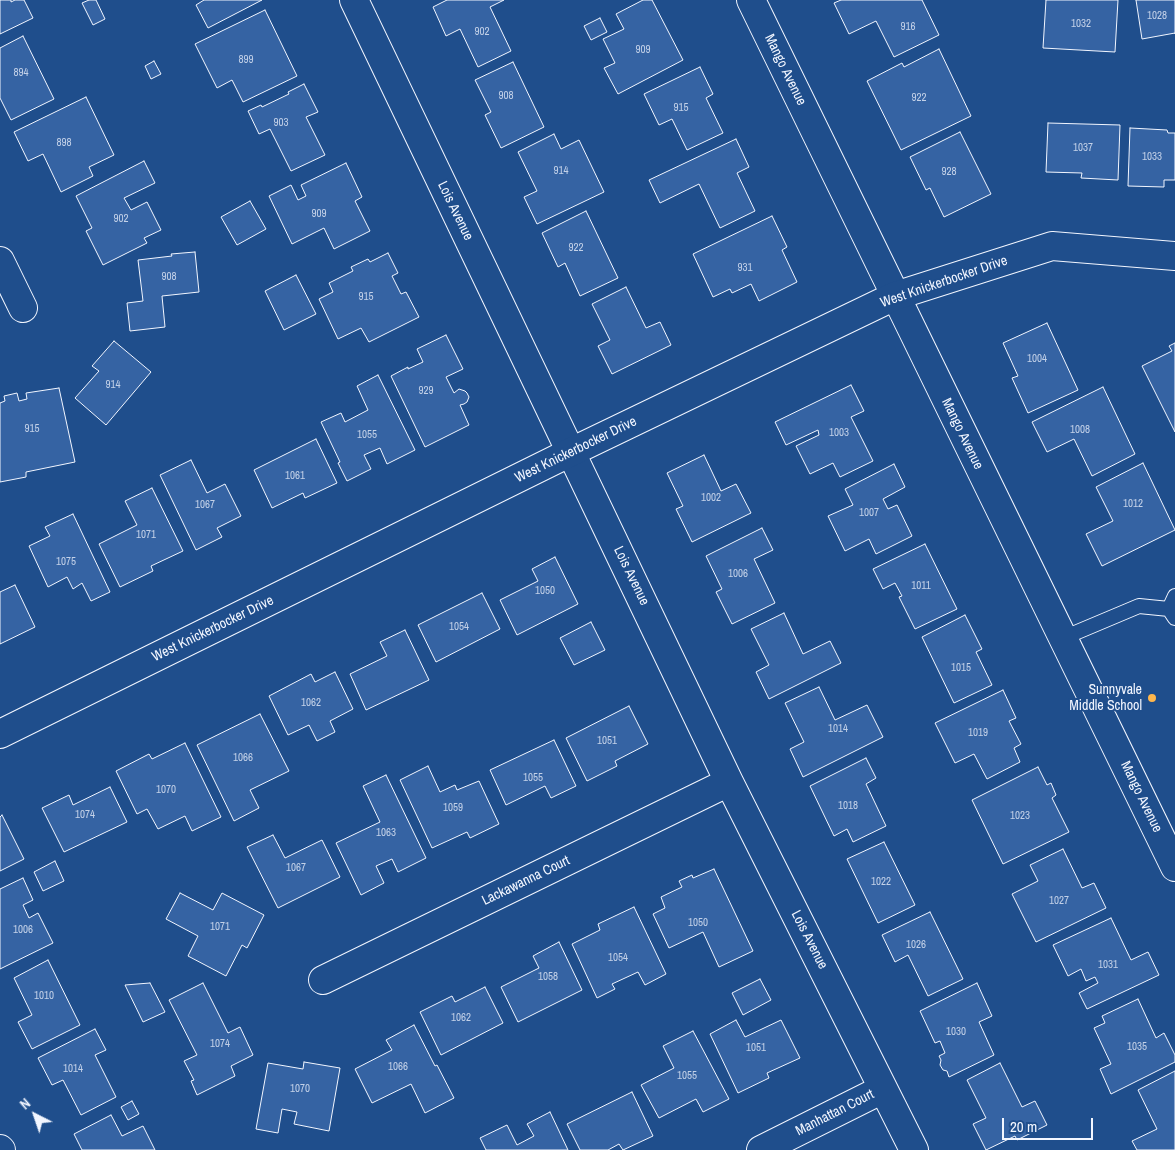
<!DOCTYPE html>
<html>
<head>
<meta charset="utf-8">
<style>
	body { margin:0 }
	#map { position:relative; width:1175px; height:1150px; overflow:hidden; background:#1f4e8c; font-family:"Archivo Narrow",sans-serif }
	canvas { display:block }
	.north { position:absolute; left:10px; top:1090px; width:50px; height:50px; -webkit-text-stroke:4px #1f4e8c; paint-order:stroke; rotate:319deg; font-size:14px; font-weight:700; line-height:20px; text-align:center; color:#f2f6ff }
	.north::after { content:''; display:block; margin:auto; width:18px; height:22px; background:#f2f6ff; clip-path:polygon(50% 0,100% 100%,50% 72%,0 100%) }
	.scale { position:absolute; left:1002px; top:1118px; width:91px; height:22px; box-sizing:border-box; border:2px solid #f2f6ff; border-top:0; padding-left:6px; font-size:15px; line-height:18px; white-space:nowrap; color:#f2f6ff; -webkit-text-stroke:4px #1f4e8c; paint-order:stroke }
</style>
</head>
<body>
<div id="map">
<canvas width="1175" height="1150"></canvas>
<div class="north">N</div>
<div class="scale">20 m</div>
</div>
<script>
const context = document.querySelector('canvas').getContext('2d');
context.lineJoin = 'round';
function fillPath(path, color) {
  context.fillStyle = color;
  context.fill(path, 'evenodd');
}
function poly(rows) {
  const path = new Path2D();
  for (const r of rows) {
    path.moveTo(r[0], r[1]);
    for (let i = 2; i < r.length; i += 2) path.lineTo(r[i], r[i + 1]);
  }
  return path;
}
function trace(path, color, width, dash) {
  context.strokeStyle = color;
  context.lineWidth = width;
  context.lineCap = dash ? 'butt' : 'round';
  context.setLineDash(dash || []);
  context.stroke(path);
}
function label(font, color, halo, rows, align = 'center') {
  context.font = font + ' "Archivo Narrow",sans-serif';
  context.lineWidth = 4;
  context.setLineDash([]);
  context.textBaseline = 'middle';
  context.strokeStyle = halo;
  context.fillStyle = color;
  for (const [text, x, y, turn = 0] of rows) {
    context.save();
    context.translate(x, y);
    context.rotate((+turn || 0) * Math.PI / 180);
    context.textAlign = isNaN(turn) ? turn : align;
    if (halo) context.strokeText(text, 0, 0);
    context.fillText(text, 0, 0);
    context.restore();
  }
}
const building = poly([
	[0,0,11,0,11,2,15,0,24,0,33,18,0,34,0,0],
	[89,0,96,0,105,19,93,25,82,3,89,0],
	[204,0,262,0,208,28,196,5,204,0],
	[447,0,504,0,490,7,511,51,478,67,460,29,446,36,433,7,447,0],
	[643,0,652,0,683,60,618,94,604,68,615,63,603,39,624,29,616,14,643,0],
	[841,0,922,0,939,35,894,57,876,21,849,34,834,3,841,0],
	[1046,0,1118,0,1115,52,1043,48,1046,0],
	[1136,0,1175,0,1175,34,1175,33,1142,39,1136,0],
	[265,10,297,76,243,102,232,80,217,88,195,44,265,10],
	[600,18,607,32,591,40,584,26,600,18],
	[23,36,54,99,11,120,0,98,0,48,23,36],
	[939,49,971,116,901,150,867,81,902,63,904,67,939,49],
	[154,61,161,74,151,79,145,66,154,61],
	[513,62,544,127,501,148,485,115,491,112,475,80,513,62],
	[700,67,713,94,706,98,723,133,687,150,672,119,659,125,644,94,700,67],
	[304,84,318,112,306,117,325,155,291,171,270,129,259,134,248,111,261,105,262,107,289,94,288,92,304,84],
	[86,97,114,155,89,167,93,176,61,192,43,154,28,161,14,132,86,97],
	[1048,123,1120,125,1118,180,1081,178,1082,173,1046,172,1048,123],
	[1130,128,1167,130,1168,133,1175,133,1175,180,1164,180,1164,187,1128,186,1130,128],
	[960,132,991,194,944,217,930,188,926,190,910,157,960,132],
	[554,134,561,149,579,140,604,192,537,224,524,197,537,191,518,152,554,134],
	[736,139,749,167,737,173,755,211,720,228,699,184,660,203,649,180,736,139],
	[144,161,155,183,124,198,131,210,147,202,161,230,144,238,147,243,103,265,86,231,92,228,76,196,144,161],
	[346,163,362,197,355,201,370,231,334,249,324,228,292,244,269,196,291,185,298,200,306,196,301,185,346,163],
	[250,201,266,229,237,245,221,217,250,201],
	[586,211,618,278,580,296,565,263,558,267,542,233,586,211],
	[772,216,787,247,782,250,797,282,759,301,751,284,732,293,730,289,713,297,693,254,772,216],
	[195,252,199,292,162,296,165,327,130,331,127,303,143,301,138,260,172,256,171,254,195,252],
	[388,253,398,273,392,276,401,294,406,292,419,317,369,342,361,328,338,339,319,299,333,292,329,283,353,271,351,267,368,259,370,262,388,253],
	[296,275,316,314,284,330,265,291,296,275],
	[626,287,646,328,660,322,671,345,612,374,598,346,610,340,592,304,626,287],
	[1047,323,1078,390,1028,413,1012,378,1018,376,1003,343,1047,323],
	[446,335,463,369,446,377,454,393,459,389,465,391,467,393,469,397,467,402,464,404,460,405,469,425,425,447,391,376,408,367,408,369,423,362,417,349,446,335],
	[114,341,151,372,106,425,75,398,99,371,92,366,114,341],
	[1175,343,1175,432,1142,366,1172,351,1169,346,1175,343],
	[378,375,415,450,387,464,380,448,364,455,371,469,347,481,338,463,340,462,321,422,341,413,345,422,368,410,357,386,378,375],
	[851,385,864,411,851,417,873,461,840,477,833,463,810,474,796,446,819,435,818,430,786,445,775,422,851,385],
	[1103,387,1135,454,1092,476,1074,439,1047,452,1032,422,1103,387],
	[59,388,75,462,26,472,26,477,0,482,0,403,5,401,4,396,17,393,19,401,27,399,26,393,59,388],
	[316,439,337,483,305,498,303,493,272,508,254,470,316,439],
	[704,455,721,491,736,484,751,513,692,542,676,509,683,506,667,473,704,455],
	[191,460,207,493,225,484,241,516,217,528,222,537,196,550,160,475,191,460],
	[1143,463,1175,530,1102,566,1086,534,1113,521,1096,487,1143,463],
	[894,464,905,487,883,499,888,509,897,505,912,536,876,554,869,539,845,551,828,516,853,505,845,489,894,464],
	[152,488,183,551,151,566,153,571,120,587,99,544,137,525,125,501,152,488],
	[73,514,110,592,91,601,82,583,73,589,67,577,48,587,29,546,50,536,45,527,73,514],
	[762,528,773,550,754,559,775,603,732,624,716,592,722,589,706,556,762,528],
	[925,544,957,609,915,629,899,597,902,596,895,583,883,589,873,569,925,544],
	[555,557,578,604,517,635,500,600,538,581,532,569,555,557],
	[15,585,35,627,0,644,0,592,15,585],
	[482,593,500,629,436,662,418,625,482,593],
	[784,613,803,654,830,641,841,663,769,699,756,672,769,665,751,629,784,613],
	[965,615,982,649,976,652,992,685,954,703,922,637,965,615],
	[591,622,605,650,574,665,560,638,591,622],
	[405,630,429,680,366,710,350,674,387,656,380,642,405,630],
	[335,672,353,709,330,721,335,732,317,741,309,725,288,735,269,696,311,674,315,682,335,672],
	[819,687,835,720,867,705,883,737,803,777,790,749,804,742,785,703,819,687],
	[1003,690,1016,718,1009,721,1021,744,1014,748,1020,762,987,779,974,754,955,763,935,723,1003,690],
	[629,706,648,744,615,761,617,766,587,781,566,738,629,706],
	[260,714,289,771,250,790,259,808,234,821,197,745,260,714],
	[554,740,576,786,551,798,545,786,506,805,490,770,554,740],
	[185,743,221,817,192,831,185,816,158,829,147,809,137,814,116,771,149,754,152,759,185,743],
	[866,758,876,778,866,784,886,826,853,842,847,829,834,836,810,786,866,758],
	[428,766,440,792,455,785,457,790,479,781,499,824,470,838,467,832,432,848,400,780,428,766],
	[1038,767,1047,785,1051,783,1056,795,1052,798,1069,832,1003,864,972,800,1038,767],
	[386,775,426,858,398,872,392,859,376,866,384,883,361,895,336,843,380,822,363,786,386,775],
	[110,787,127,822,64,852,42,808,69,795,73,805,110,787],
	[2,815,24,859,0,871,0,817,2,815],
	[273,835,285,858,322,840,340,877,278,908,247,847,273,835],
	[884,842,915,905,878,923,847,859,884,842],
	[1063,849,1082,888,1094,883,1106,908,1036,942,1012,894,1038,881,1030,865,1063,849],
	[55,861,64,881,43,891,34,872,55,861],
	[714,869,753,951,719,967,703,932,669,948,653,914,665,908,661,897,682,887,679,881,692,875,693,878,714,869],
	[23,878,33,900,23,905,29,918,38,913,53,943,0,969,0,889,23,878],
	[180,893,213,910,222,893,264,915,247,948,242,945,226,976,188,956,198,936,166,919,180,893],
	[634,907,666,974,645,985,638,972,612,984,615,989,597,998,572,944,600,930,598,924,634,907],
	[930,912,963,979,928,996,908,955,895,962,882,935,930,912],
	[1111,918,1131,960,1148,952,1159,975,1087,1009,1079,993,1098,983,1095,977,1086,981,1081,969,1068,976,1053,945,1111,918],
	[559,942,582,990,518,1022,501,987,539,968,533,956,559,942],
	[48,960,80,1025,32,1049,18,1022,32,1015,14,978,48,960],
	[760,979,771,1000,743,1015,732,993,760,979],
	[150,983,165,1012,143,1022,125,985,150,983],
	[203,983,228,1033,240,1027,253,1055,231,1066,235,1076,197,1095,191,1081,194,1080,184,1061,197,1055,169,1000,203,983],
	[977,983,992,1016,979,1022,994,1055,949,1077,947,1071,943,1070,940,1065,941,1060,939,1056,945,1053,940,1041,935,1043,920,1011,977,983],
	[485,987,503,1023,441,1055,420,1012,452,996,455,1002,485,987],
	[1138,999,1156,1038,1164,1033,1175,1055,1175,1062,1111,1094,1100,1069,1111,1064,1094,1028,1105,1023,1102,1016,1138,999],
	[736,1020,745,1037,781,1020,800,1058,767,1073,769,1078,738,1093,710,1034,736,1020],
	[414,1025,435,1066,437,1065,454,1098,425,1113,411,1084,372,1103,355,1069,392,1050,386,1040,414,1025],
	[95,1029,106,1050,95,1055,116,1097,81,1115,63,1080,52,1085,38,1058,95,1029],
	[693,1031,729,1099,703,1112,696,1099,659,1118,641,1085,674,1068,663,1046,693,1031],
	[304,1062,340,1068,329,1131,294,1124,297,1112,282,1109,278,1133,256,1129,268,1063,303,1069,304,1062],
	[1000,1063,1022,1107,1035,1101,1047,1125,1017,1140,1015,1136,986,1150,973,1124,986,1118,967,1080,1000,1063],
	[1175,1071,1175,1150,1137,1150,1132,1141,1157,1129,1138,1090,1175,1071],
	[632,1092,653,1136,623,1150,619,1144,608,1150,580,1150,567,1124,632,1092],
	[132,1101,139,1114,128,1120,121,1107,132,1101],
	[550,1112,568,1150,486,1150,480,1138,507,1125,517,1145,534,1136,527,1124,550,1112],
	[111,1115,122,1136,143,1126,155,1150,82,1150,74,1134,111,1115]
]);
fillPath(building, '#3563a3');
trace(building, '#f2f6ff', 1);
const service = poly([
	[1169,609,1175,596],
	[1063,638,1139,606,1169,609,1175,618]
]);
const minor = poly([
	[354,0,729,782,914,1150],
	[751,0,1175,867],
	[0,261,23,308],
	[323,980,729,782],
	[0,1149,1,1150],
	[761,1150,883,1089]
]);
const tertiary = poly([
	[0,734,571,452,895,296,1052,246,1175,256]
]);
trace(service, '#f2f6ff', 16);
trace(minor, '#f2f6ff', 30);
trace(tertiary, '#f2f6ff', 30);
trace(service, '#1f4e8c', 14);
trace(minor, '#1f4e8c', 28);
trace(tertiary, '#1f4e8c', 28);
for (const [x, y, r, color] of [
	[1152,698,5,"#ffb74d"]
]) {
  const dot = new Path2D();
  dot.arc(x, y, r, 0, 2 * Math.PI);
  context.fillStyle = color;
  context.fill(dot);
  trace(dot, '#1f4e8c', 2);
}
label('11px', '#c3d1e8', null, [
	["1028",1157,16],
	["1032",1081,24],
	["916",908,27],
	["902",482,32],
	["909",643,50],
	["899",246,60],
	["894",21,73],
	["908",506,96],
	["922",919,98],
	["915",681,108],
	["903",281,123],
	["898",64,143],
	["1037",1083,148],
	["1033",1152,157],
	["914",561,171],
	["928",949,172],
	["909",319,214],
	["902",121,219],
	["922",576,248],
	["931",745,268],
	["908",169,277],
	["915",366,297],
	["1004",1037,359],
	["914",113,385],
	["929",426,391],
	["915",32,429],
	["1008",1080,430],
	["1003",839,433],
	["1055",367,435],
	["1061",295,476],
	["1002",711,498],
	["1012",1133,504],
	["1067",205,505],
	["1007",869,513],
	["1071",146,535],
	["1075",66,562],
	["1006",738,574],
	["1011",921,586],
	["1050",545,591],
	["1054",459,627],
	["1015",961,668],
	["1062",311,703],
	["1014",838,729],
	["1019",978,733],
	["1051",607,741],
	["1066",243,758],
	["1055",533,778],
	["1070",166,790],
	["1018",848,806],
	["1059",453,808],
	["1074",85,815],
	["1023",1020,816],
	["1063",386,833],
	["1067",296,868],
	["1022",881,882],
	["1027",1059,901],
	["1050",698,923],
	["1071",220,927],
	["1006",23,930],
	["1026",916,945],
	["1054",618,958],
	["1031",1108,965],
	["1058",548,977],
	["1010",44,996],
	["1062",461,1018],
	["1030",956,1032],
	["1074",220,1044],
	["1035",1137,1047],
	["1051",756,1048],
	["1066",398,1067],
	["1014",73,1069],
	["1055",687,1076],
	["1070",300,1089]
]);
label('14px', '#f2f6ff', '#1f4e8c', [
	["Mango Avenue",785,70,64],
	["Lois Avenue",455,211,64],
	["West Knickerbocker Drive",944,282,-19],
	["Mango Avenue",962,434,64],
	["West Knickerbocker Drive",576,450,-26],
	["Lois Avenue",631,576,64],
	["West Knickerbocker Drive",213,629,-26],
	["Mango Avenue",1141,797,64],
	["Lackawanna Court",526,881,-26],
	["Lois Avenue",809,940,63],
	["Manhattan Court",835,1113,-27]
]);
label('14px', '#f2f6ff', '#1f4e8c', [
	["Sunnyvale",1142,690],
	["Middle School",1142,706]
], 'right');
</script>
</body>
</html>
